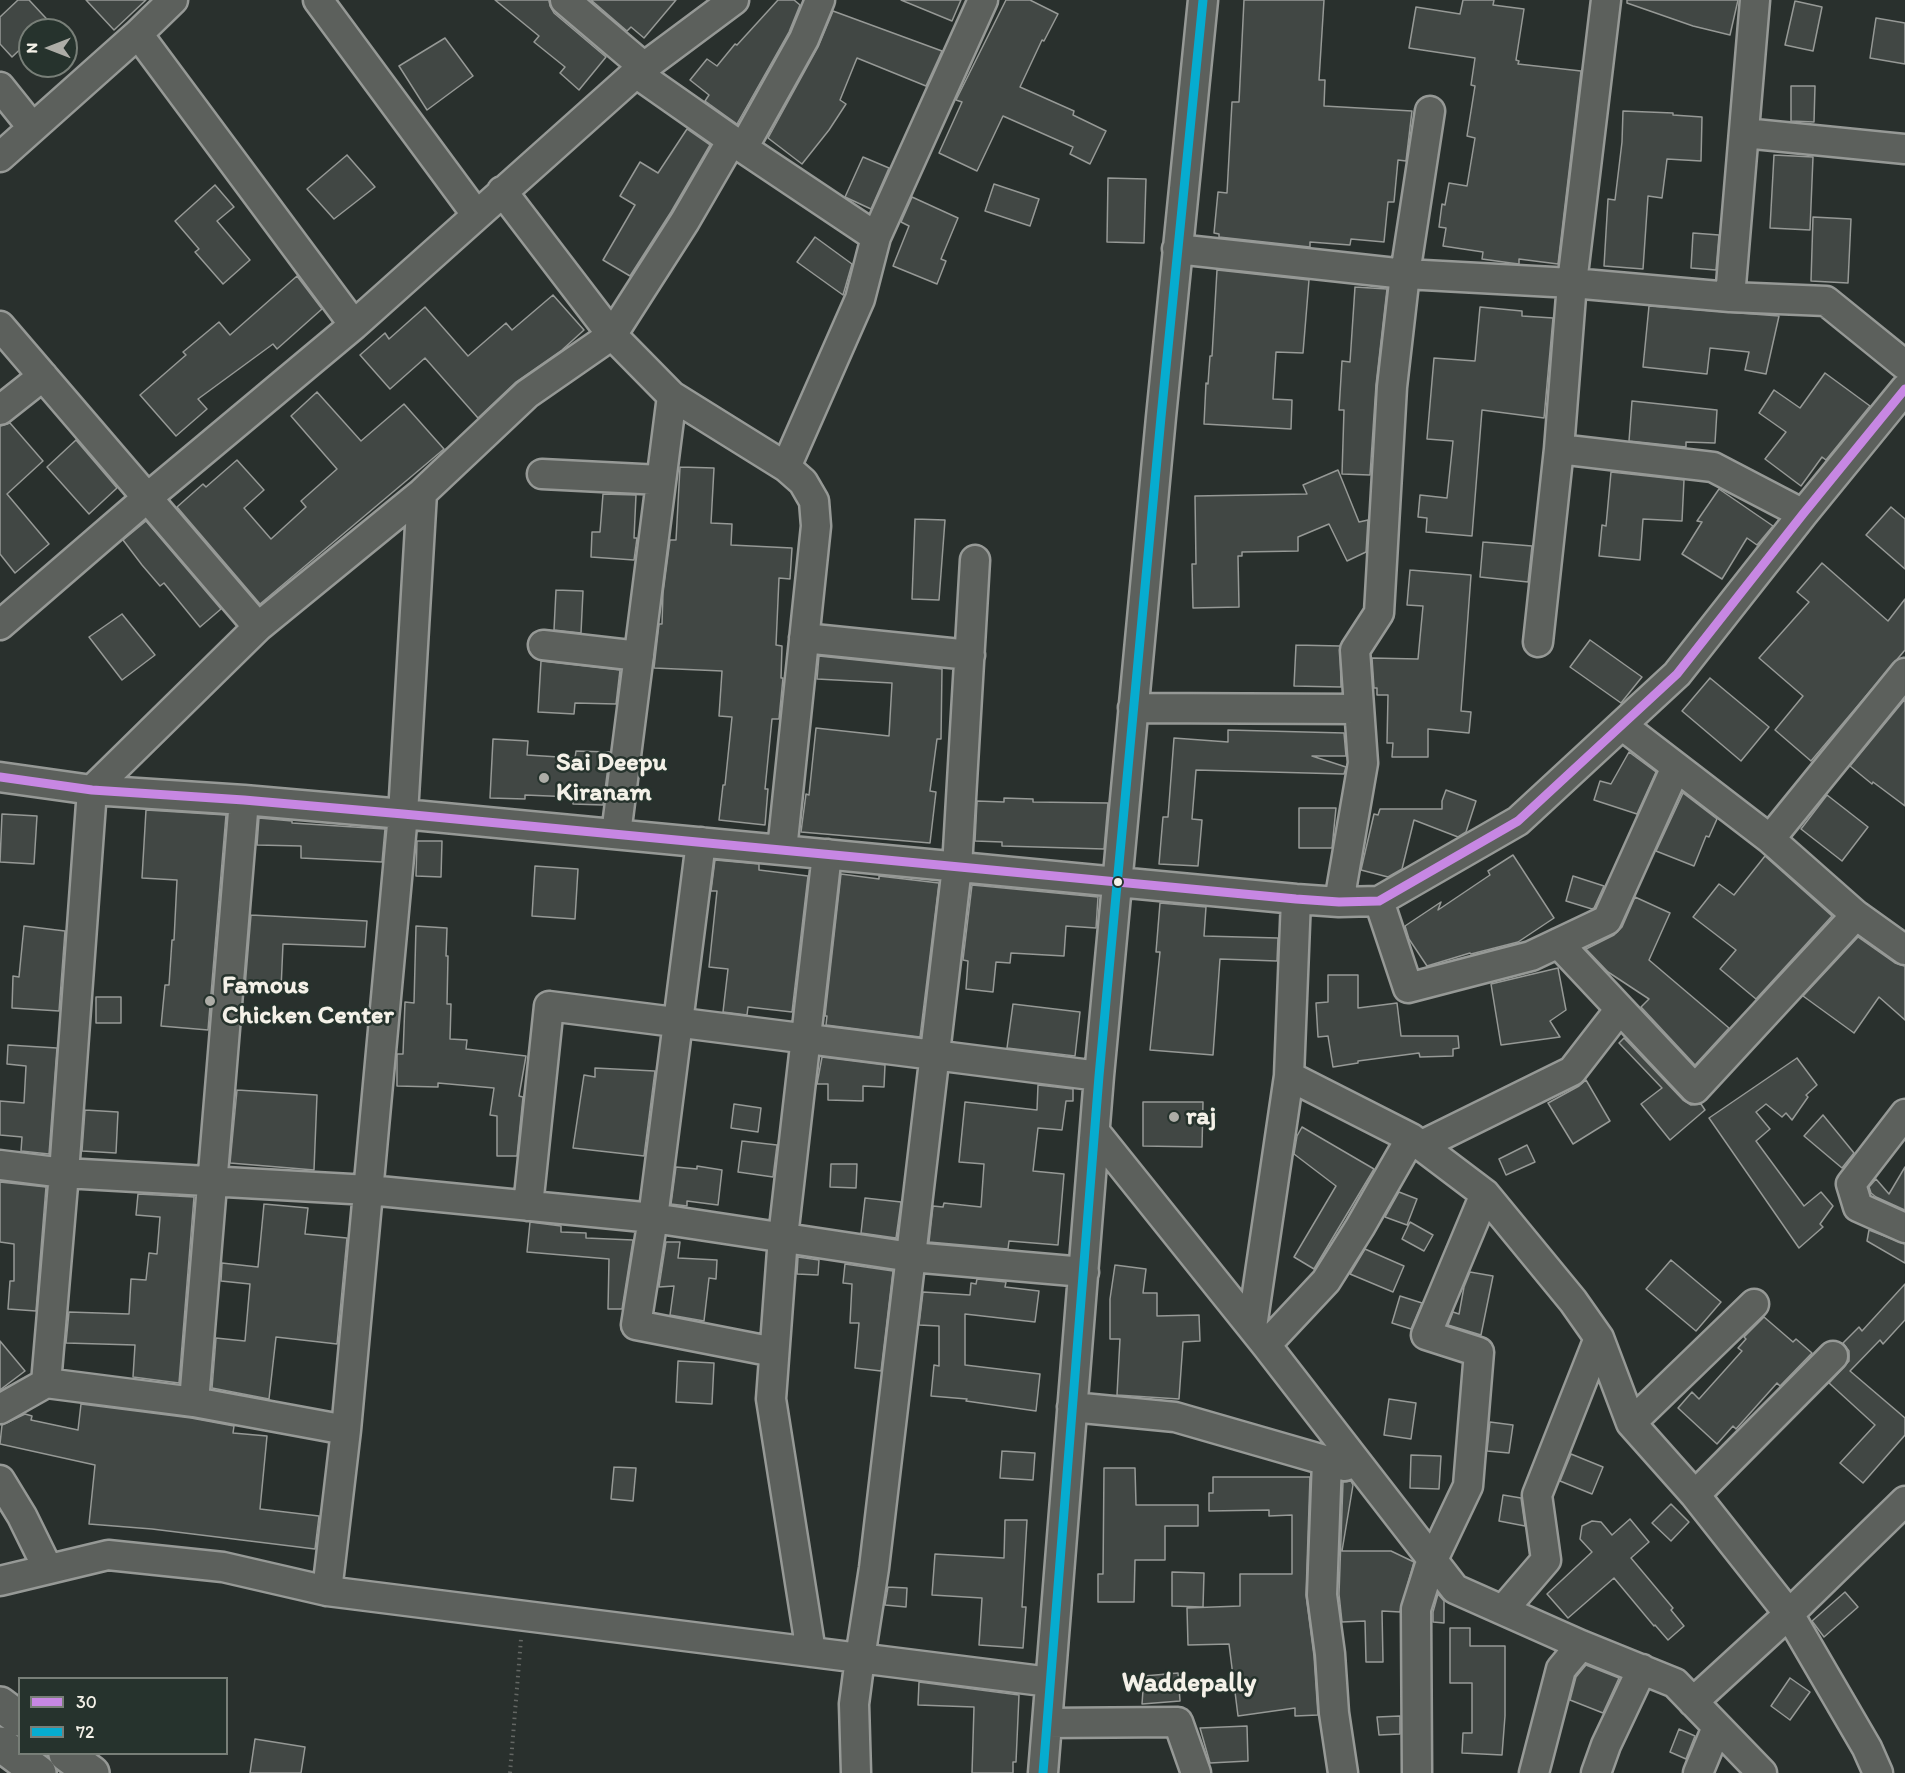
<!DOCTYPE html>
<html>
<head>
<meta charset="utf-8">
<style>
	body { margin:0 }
	#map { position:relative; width:1905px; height:1773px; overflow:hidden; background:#29302d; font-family:Itim,sans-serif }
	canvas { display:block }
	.legend { position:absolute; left:18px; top:1677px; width:210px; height:78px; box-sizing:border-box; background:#26332d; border:2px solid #787f78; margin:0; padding:8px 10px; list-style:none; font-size:18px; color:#f4f1e8 }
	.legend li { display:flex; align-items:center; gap:12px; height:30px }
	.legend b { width:30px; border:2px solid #787f78 }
	.north { position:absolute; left:18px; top:18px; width:60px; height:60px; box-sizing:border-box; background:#26332d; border:2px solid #787f78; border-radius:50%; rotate:270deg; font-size:16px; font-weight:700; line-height:24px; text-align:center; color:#f4f1e8 }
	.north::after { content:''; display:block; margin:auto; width:21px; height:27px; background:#adada7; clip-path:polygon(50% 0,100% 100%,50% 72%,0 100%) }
</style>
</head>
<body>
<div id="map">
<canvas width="1905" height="1773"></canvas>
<ul class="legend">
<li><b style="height:8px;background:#c787e3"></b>30</li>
<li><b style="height:8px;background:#06acd0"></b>72</li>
</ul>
<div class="north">N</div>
</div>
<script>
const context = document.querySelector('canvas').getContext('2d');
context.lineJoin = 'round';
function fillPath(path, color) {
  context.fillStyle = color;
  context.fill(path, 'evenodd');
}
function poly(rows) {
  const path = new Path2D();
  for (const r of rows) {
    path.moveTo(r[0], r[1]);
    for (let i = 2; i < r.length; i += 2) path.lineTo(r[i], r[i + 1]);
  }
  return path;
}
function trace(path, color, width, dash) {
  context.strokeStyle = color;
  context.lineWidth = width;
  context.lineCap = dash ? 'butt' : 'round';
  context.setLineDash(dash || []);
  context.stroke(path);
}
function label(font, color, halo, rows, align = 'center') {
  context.font = font + ' Itim,sans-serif';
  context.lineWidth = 5;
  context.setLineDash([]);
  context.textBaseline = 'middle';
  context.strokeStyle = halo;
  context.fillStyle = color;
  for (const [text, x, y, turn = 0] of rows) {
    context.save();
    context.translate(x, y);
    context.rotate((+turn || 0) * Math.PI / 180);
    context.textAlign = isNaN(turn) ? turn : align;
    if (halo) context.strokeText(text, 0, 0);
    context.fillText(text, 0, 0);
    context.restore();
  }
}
const building = poly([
	[18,0,29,0,57,30,30,30,30,40,12,57,0,44,0,17,18,0],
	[86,0,146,0,114,30,86,0],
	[495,0,549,0,550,6,554,13,606,57,579,90,560,73,565,67,534,42,539,36,495,0],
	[591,0,676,0,644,38,631,27,627,31,591,0],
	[778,0,794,0,800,5,789,32,737,124,705,101,709,95,690,80,707,59,717,66,735,44,737,45,778,0],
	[901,0,961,0,952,21,901,0],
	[1006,0,1030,0,1058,14,1044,41,1042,40,1020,87,1074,111,1073,115,1106,131,1090,164,1070,154,1073,147,1003,116,977,171,939,153,962,102,956,100,1006,0],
	[1244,0,1324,0,1319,80,1325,80,1324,106,1412,111,1406,161,1398,160,1394,202,1388,202,1384,242,1351,239,1350,245,1310,242,1310,247,1219,237,1219,234,1214,233,1218,192,1227,193,1232,102,1239,102,1244,0],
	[1463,0,1494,0,1493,5,1524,9,1516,60,1519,61,1518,64,1581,71,1558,264,1519,259,1519,264,1511,263,1482,259,1483,252,1443,246,1446,228,1439,227,1442,204,1445,205,1449,183,1467,186,1475,138,1467,136,1475,86,1471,85,1475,58,1409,48,1416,7,1460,14,1463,0],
	[1627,0,1738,0,1730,35,1693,26,1627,3,1627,0],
	[1795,1,1822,7,1813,51,1785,45,1795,1],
	[833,11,942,51,926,86,857,58,840,100,846,104,829,130,802,164,768,138,818,47,833,11],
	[1876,18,1905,23,1905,64,1870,58,1876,18],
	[445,38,473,76,427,110,399,66,445,38],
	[1791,86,1815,86,1814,122,1791,121,1791,86],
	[1623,111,1673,113,1673,115,1702,117,1701,161,1667,159,1662,198,1648,196,1643,269,1604,266,1608,199,1615,200,1622,142,1623,111],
	[687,129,710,145,671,212,630,276,603,260,635,205,620,196,640,162,658,173,687,129],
	[347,155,375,187,334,219,307,189,347,155],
	[1774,155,1813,157,1810,230,1770,228,1774,155],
	[863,157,889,168,871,209,845,197,863,157],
	[1108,178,1146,179,1144,243,1107,242,1108,178],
	[994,184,1039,199,1030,226,985,211,994,184],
	[215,185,234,207,217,221,250,260,223,284,195,252,199,249,175,221,215,185],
	[912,197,958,218,941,259,946,261,937,284,893,266,909,226,901,222,912,197],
	[1813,217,1851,219,1848,283,1811,281,1813,217],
	[1693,233,1719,235,1716,270,1691,268,1693,233],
	[815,237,852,264,843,295,797,262,815,237],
	[1217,270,1309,280,1303,353,1276,352,1273,399,1292,400,1291,429,1204,424,1206,383,1208,384,1210,356,1212,356,1217,270],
	[297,276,322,309,277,349,273,344,198,399,207,409,176,436,140,395,186,355,183,352,219,322,230,335,297,276],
	[1355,287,1387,289,1376,385,1370,475,1342,474,1344,410,1339,410,1342,361,1350,362,1355,287],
	[553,295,584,330,562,350,516,382,478,418,425,358,390,389,360,355,385,333,389,339,425,307,468,356,506,323,512,330,553,295],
	[1649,306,1779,316,1766,374,1745,370,1749,352,1710,348,1707,374,1643,367,1649,306],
	[1480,307,1522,311,1522,316,1553,318,1544,418,1482,410,1472,536,1426,532,1427,518,1418,517,1420,495,1447,498,1453,441,1427,439,1434,358,1475,361,1480,307],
	[1825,373,1870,406,1826,460,1822,457,1801,486,1765,459,1786,432,1759,413,1774,390,1800,408,1825,373],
	[317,392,361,441,404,404,444,449,260,604,177,507,203,484,206,487,237,460,264,490,244,508,271,539,306,507,301,501,337,469,291,416,317,392],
	[1632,401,1717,410,1715,443,1686,442,1686,447,1629,441,1632,401],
	[10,423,43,461,7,494,49,544,15,573,0,554,0,426,10,423],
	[76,440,117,488,89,514,47,467,76,440],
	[680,467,714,468,711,523,732,524,731,545,792,548,790,579,779,578,776,645,782,646,781,678,783,678,779,719,772,719,765,789,768,789,765,825,719,820,723,785,725,785,732,717,719,716,722,671,654,668,659,624,662,624,663,593,670,540,676,540,680,467],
	[1338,470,1359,522,1368,520,1366,552,1347,561,1329,524,1298,537,1298,551,1242,552,1242,556,1238,556,1239,607,1193,608,1192,564,1196,564,1195,496,1307,494,1303,485,1338,470],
	[1611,472,1684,480,1682,521,1643,519,1640,560,1599,556,1602,525,1606,526,1611,472],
	[1719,489,1773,526,1757,545,1747,538,1722,579,1682,554,1702,522,1697,521,1719,489],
	[603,494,636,495,634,538,637,538,634,560,591,557,592,532,600,532,603,494],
	[1891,507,1905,519,1905,569,1866,535,1891,507],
	[915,519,945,520,939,600,912,599,915,519],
	[146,521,221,609,200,627,164,583,160,586,142,565,123,540,146,521],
	[1483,542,1532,546,1528,582,1480,577,1483,542],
	[1822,563,1888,621,1905,599,1905,650,1811,761,1775,730,1803,696,1759,658,1809,602,1797,592,1822,563],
	[1410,570,1471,575,1461,711,1471,712,1469,733,1428,729,1428,757,1392,757,1393,743,1387,743,1388,695,1377,695,1377,688,1374,688,1372,658,1418,659,1423,606,1407,605,1410,570],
	[556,590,583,591,581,633,554,630,556,590],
	[122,614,155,655,122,680,89,637,122,614],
	[1590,640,1642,677,1621,703,1570,667,1590,640],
	[1296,645,1340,646,1341,687,1294,686,1296,645],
	[819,656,942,669,941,739,937,739,930,791,936,792,930,843,801,832,806,794,809,795,816,728,889,736,892,683,817,679,819,656],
	[541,661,620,670,616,704,575,703,574,714,538,712,541,661],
	[1710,678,1769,727,1741,761,1682,711,1710,678],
	[1905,699,1905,806,1873,782,1872,784,1850,766,1905,699],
	[1228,730,1344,733,1346,756,1312,756,1346,767,1344,774,1196,770,1192,819,1202,820,1198,866,1159,864,1163,817,1168,817,1174,738,1228,742,1228,730],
	[493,739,528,741,527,755,575,758,576,751,610,752,603,805,573,804,573,797,525,795,525,799,490,798,493,739],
	[1629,752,1656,772,1637,814,1594,800,1600,781,1611,784,1629,752],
	[1446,790,1476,801,1466,832,1458,837,1414,820,1402,869,1388,877,1361,870,1374,814,1378,815,1380,809,1442,809,1442,801,1446,790],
	[1683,793,1717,819,1709,837,1706,836,1694,866,1656,851,1683,793],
	[1827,795,1868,827,1842,861,1801,829,1827,795],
	[1004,798,1033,799,1033,802,1108,803,1104,849,1002,846,1002,842,975,841,977,801,1004,802,1004,798],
	[1299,808,1336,808,1332,848,1299,848,1299,808],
	[146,810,226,815,208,1030,161,1026,165,985,169,985,172,940,174,940,177,880,142,878,146,810],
	[2,814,37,816,34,864,0,862,2,814],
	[259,818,292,821,292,823,385,829,382,862,301,858,301,846,257,845,259,818],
	[417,841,442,841,441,877,416,876,417,841],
	[1513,855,1554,918,1518,942,1471,954,1470,953,1427,966,1409,939,1405,926,1441,902,1438,910,1490,875,1488,871,1513,855],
	[1765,856,1832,916,1756,999,1720,969,1736,950,1693,917,1719,884,1734,895,1765,856],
	[715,860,759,864,759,870,808,876,792,1012,748,1007,747,1015,723,1012,728,969,709,967,717,891,711,891,715,860],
	[535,866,578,869,575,919,532,916,535,866],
	[841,874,879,879,879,876,939,883,920,1037,826,1025,827,1016,825,1016,841,874],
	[1573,876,1604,886,1594,908,1592,909,1566,901,1573,876],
	[972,885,1098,897,1096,928,1066,926,1064,956,1011,953,1010,963,996,962,993,992,966,989,968,961,963,960,972,885],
	[1635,897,1670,913,1649,960,1729,1028,1695,1065,1641,1007,1649,999,1608,972,1586,949,1614,935,1622,927,1635,897],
	[1160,903,1206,907,1204,936,1278,938,1277,961,1220,959,1213,1055,1150,1050,1160,952,1156,952,1160,903],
	[251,915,367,921,365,947,283,944,281,989,245,987,251,915],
	[24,926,65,931,59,1011,12,1008,13,976,19,977,24,926],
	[416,926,447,928,446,956,448,956,447,1004,451,1004,450,1039,467,1040,466,1049,526,1056,519,1096,523,1097,517,1156,497,1156,497,1116,490,1115,494,1088,438,1083,438,1087,397,1086,397,1054,403,1054,405,1002,414,1003,416,926],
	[1858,937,1895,963,1905,966,1905,1020,1879,997,1854,1033,1803,996,1858,937],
	[1558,968,1566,1010,1550,1021,1560,1037,1501,1045,1491,984,1558,968],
	[1328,975,1358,975,1358,1008,1397,1003,1401,1036,1458,1036,1459,1048,1453,1049,1453,1056,1420,1057,1419,1053,1358,1061,1358,1063,1333,1067,1328,1036,1318,1037,1316,1003,1328,1002,1328,975],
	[96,997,121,997,121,1023,96,1023,96,997],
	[1013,1004,1080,1012,1075,1056,1007,1048,1013,1004],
	[1624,1038,1683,1100,1691,1105,1701,1104,1705,1110,1670,1140,1641,1104,1662,1088,1619,1043,1624,1038],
	[8,1045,57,1048,49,1154,21,1151,22,1137,0,1135,0,1101,24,1103,26,1066,7,1064,8,1045],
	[822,1057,885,1065,884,1087,863,1086,863,1101,828,1100,828,1084,817,1084,822,1057],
	[1797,1058,1817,1085,1806,1095,1808,1097,1792,1120,1786,1113,1782,1117,1766,1104,1756,1112,1770,1129,1756,1141,1804,1206,1821,1192,1833,1206,1820,1224,1823,1227,1799,1248,1709,1118,1797,1058],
	[595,1068,655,1071,644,1156,573,1148,584,1075,595,1077,595,1068],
	[1586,1080,1610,1121,1573,1144,1548,1103,1579,1086,1586,1080],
	[1038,1085,1073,1089,1073,1101,1066,1101,1062,1130,1038,1128,1033,1171,1064,1174,1058,1245,1009,1241,1008,1249,929,1242,933,1206,943,1207,944,1203,981,1207,984,1164,959,1162,965,1102,1037,1110,1038,1085],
	[237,1090,317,1095,314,1170,230,1163,237,1090],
	[1143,1102,1203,1102,1202,1147,1143,1146,1143,1102],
	[734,1104,761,1108,758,1132,731,1128,734,1104],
	[85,1110,118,1112,116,1153,82,1151,85,1110],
	[1823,1115,1854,1153,1842,1168,1804,1136,1823,1115],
	[1302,1127,1374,1169,1314,1269,1294,1257,1336,1186,1294,1154,1297,1136,1302,1127],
	[742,1141,777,1145,773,1177,738,1172,742,1141],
	[1527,1145,1535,1162,1506,1175,1499,1159,1527,1145],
	[831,1164,857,1164,856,1188,830,1187,831,1164],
	[697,1166,722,1170,718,1205,687,1201,687,1206,671,1204,676,1167,697,1169,697,1166],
	[1905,1167,1905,1210,1876,1197,1871,1193,1869,1187,1876,1179,1889,1194,1905,1167],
	[0,1182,46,1187,36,1311,8,1309,10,1281,14,1281,14,1244,0,1242,0,1182],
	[1399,1192,1417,1199,1407,1225,1385,1217,1399,1192],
	[138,1194,194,1197,179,1383,133,1377,135,1345,66,1343,69,1312,129,1314,131,1279,146,1280,149,1253,157,1254,160,1217,136,1215,138,1194],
	[865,1198,901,1202,896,1238,861,1233,865,1198],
	[264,1204,308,1208,305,1234,347,1238,337,1344,276,1337,269,1399,212,1388,216,1338,245,1341,250,1284,221,1281,222,1263,258,1267,264,1204],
	[530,1222,561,1226,561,1232,586,1233,586,1238,633,1240,622,1309,608,1309,609,1259,527,1252,530,1222],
	[1410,1222,1433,1235,1424,1251,1402,1239,1410,1222],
	[1869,1230,1905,1244,1905,1263,1867,1241,1869,1230],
	[666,1242,680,1242,678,1258,717,1260,716,1279,709,1278,704,1321,670,1315,674,1286,659,1287,666,1242],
	[1365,1249,1404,1266,1393,1292,1350,1274,1365,1249],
	[798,1257,819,1260,818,1275,797,1274,798,1257],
	[1671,1260,1721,1302,1696,1331,1646,1289,1671,1260],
	[845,1264,893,1271,881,1371,855,1368,859,1323,850,1323,852,1284,843,1283,845,1264],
	[1115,1265,1146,1269,1143,1293,1157,1293,1157,1316,1199,1315,1200,1341,1183,1342,1179,1399,1117,1395,1120,1339,1110,1339,1110,1299,1115,1265],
	[1470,1272,1493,1276,1481,1335,1448,1325,1453,1312,1459,1314,1464,1287,1470,1272],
	[977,1279,1006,1282,1005,1287,1039,1291,1035,1322,965,1314,965,1365,1040,1374,1036,1411,966,1401,967,1399,931,1396,934,1365,939,1366,939,1326,919,1325,923,1292,970,1295,971,1283,976,1284,977,1279],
	[1905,1284,1905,1320,1883,1344,1880,1340,1850,1371,1905,1418,1905,1435,1863,1483,1840,1463,1875,1425,1829,1383,1849,1361,1849,1351,1843,1343,1859,1327,1862,1331,1905,1284],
	[1400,1296,1422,1303,1411,1329,1392,1323,1400,1296],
	[1764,1317,1793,1342,1796,1339,1812,1353,1780,1386,1777,1383,1736,1429,1733,1426,1717,1444,1678,1408,1692,1392,1699,1399,1742,1351,1738,1348,1746,1339,1744,1337,1764,1317],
	[0,1341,25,1371,0,1390,0,1341],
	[678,1361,714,1363,712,1404,676,1402,678,1361],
	[1389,1399,1416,1403,1411,1439,1384,1435,1389,1399],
	[81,1404,191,1418,234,1426,233,1433,267,1436,260,1509,319,1516,315,1549,152,1529,89,1524,95,1465,0,1444,2,1425,25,1414,32,1416,31,1420,78,1430,81,1404],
	[1490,1422,1513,1425,1509,1453,1487,1451,1490,1422],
	[1002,1451,1035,1453,1033,1480,1000,1478,1002,1451],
	[1571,1454,1603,1467,1592,1494,1560,1481,1571,1454],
	[1411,1455,1441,1456,1439,1489,1410,1488,1411,1455],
	[614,1467,636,1468,633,1501,611,1499,614,1467],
	[1104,1468,1135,1468,1136,1505,1198,1505,1198,1526,1165,1526,1165,1560,1135,1560,1134,1602,1098,1602,1098,1574,1103,1574,1104,1468],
	[1213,1477,1310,1477,1306,1595,1314,1656,1318,1715,1295,1716,1295,1708,1238,1716,1229,1644,1188,1645,1187,1608,1240,1606,1240,1574,1292,1574,1292,1515,1269,1516,1269,1510,1209,1511,1209,1493,1213,1493,1213,1477],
	[1351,1481,1353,1485,1342,1551,1391,1551,1414,1562,1400,1612,1382,1611,1383,1662,1366,1662,1365,1621,1342,1622,1339,1594,1343,1482,1351,1481],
	[1503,1495,1521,1498,1525,1526,1499,1521,1503,1495],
	[1671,1504,1689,1522,1671,1541,1652,1523,1671,1504],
	[1630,1519,1649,1542,1631,1558,1673,1608,1671,1610,1684,1626,1668,1640,1655,1625,1654,1626,1614,1578,1568,1618,1547,1594,1592,1552,1580,1539,1582,1526,1592,1521,1601,1522,1612,1535,1630,1519],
	[1005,1520,1027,1520,1022,1607,1026,1607,1023,1648,979,1645,982,1598,932,1595,935,1554,1004,1558,1005,1520],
	[1172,1572,1204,1573,1203,1607,1172,1606,1172,1572],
	[888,1587,907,1588,906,1607,885,1605,888,1587],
	[1845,1592,1858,1607,1824,1637,1812,1621,1845,1592],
	[1438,1594,1444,1601,1444,1623,1433,1622,1433,1612,1438,1594],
	[1450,1628,1470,1628,1470,1646,1505,1646,1505,1716,1502,1755,1462,1753,1463,1733,1472,1733,1472,1683,1450,1683,1450,1628],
	[1586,1665,1619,1678,1603,1713,1570,1700,1576,1677,1586,1665],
	[1178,1673,1180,1701,1142,1704,1144,1676,1178,1673],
	[1790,1678,1810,1692,1790,1720,1771,1706,1790,1678],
	[919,1682,1019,1695,1016,1762,1013,1762,1013,1773,972,1773,974,1707,918,1705,919,1682],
	[1400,1716,1400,1734,1379,1735,1377,1717,1400,1716],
	[1247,1726,1248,1761,1210,1763,1200,1728,1247,1726],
	[1679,1729,1695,1736,1686,1759,1670,1752,1679,1729],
	[255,1739,305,1747,301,1773,250,1773,255,1739]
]);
fillPath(building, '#414744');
trace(building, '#969996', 1.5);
const minor = poly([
	[318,0,476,214],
	[565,0,644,67],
	[138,34,354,325],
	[636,73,743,148,876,237],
	[0,87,32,127],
	[1744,133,1905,149],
	[743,148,804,39,820,0],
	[0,157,138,34,173,0],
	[502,191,612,335,672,396,616,834],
	[1177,249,1405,274,1572,283,1730,297,1826,301,1905,365],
	[1730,297,1755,0],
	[0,326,258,627],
	[672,396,786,467,803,482,814,501,816,526,782,850],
	[0,410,43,376],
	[1559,449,1713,467,1803,514],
	[786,467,860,299,876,237,983,0],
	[542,474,661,480],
	[0,625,147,498,354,325,636,73,734,0],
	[804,638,970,655],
	[1538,642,1559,449,1572,283,1606,0],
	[543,645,639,656],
	[1133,708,1359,709],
	[1623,726,1770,839,1856,915,1905,950],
	[0,777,92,790,244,800,403,814,1296,899,1339,902,1379,901,1518,821,1677,674,1803,514,1905,389],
	[1770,839,1905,673],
	[701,842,653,1218,636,1325,774,1352],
	[1379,901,1408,988,1531,956,1607,920,1676,767],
	[1339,902,1363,763,1355,650,1379,613,1392,387,1405,274,1430,111],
	[1558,943,1695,1089,1856,915],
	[1289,1076,1411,1138,1485,1194,1573,1301,1599,1338,1631,1423,1695,1495,1789,1614,1867,1748,1878,1773],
	[1905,1114,1851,1184,1858,1207,1905,1228],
	[1096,1133,1266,1345,1455,1589,1581,1645,1675,1683,1762,1773],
	[1422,1145,1572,1071,1620,1009],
	[0,1165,64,1173,369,1190,653,1218,911,1257,1084,1272],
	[528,1206,549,1006,1099,1076],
	[1252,1327,1289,1076,1296,899],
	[1266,1345,1326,1281,1360,1227,1411,1138],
	[46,1383,194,1402,346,1430],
	[194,1402,244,800],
	[1072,1407,1175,1417,1345,1466],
	[0,1409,46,1383,64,1173,92,790,258,627,422,493,527,394,612,335,685,221,732,140],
	[1631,1423,1754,1304],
	[1327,1461,1322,1595,1330,1654,1334,1713,1343,1773],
	[0,1480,22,1516,48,1569],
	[1695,1495,1833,1356],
	[0,1581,108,1555,223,1567,327,1591,1050,1682],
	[327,1591,346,1430,403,814,422,493],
	[1503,1610,1546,1560,1537,1495,1599,1338],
	[811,1652,771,1399,783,1237,827,854],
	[1693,1702,1789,1614,1905,1501],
	[1047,1723,1178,1722,1196,1773],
	[856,1773,854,1704,860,1658,874,1568,957,867,975,560],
	[1043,1773,1099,1076,1161,417,1203,0],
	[1417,1773,1416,1609,1429,1568,1468,1486,1479,1352,1426,1335,1485,1194],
	[1534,1773,1561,1669,1581,1645],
	[1596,1773,1606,1745,1642,1669],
	[1698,1773,1717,1727]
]);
const major = poly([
	[0,1704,20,1719],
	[0,1744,39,1773],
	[66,1754,92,1773]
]);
trace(minor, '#969996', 33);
trace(major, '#969996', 38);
trace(poly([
	[510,1773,521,1639]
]), '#646764', 4, [1.5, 4.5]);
trace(minor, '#5c605c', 28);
trace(major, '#5c605c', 33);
trace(poly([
	[0,777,92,790,244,800,403,814,1296,899,1339,902,1379,901,1518,821,1677,674,1803,514,1905,389]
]), '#c787e3', 9);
trace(poly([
	[1043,1773,1099,1076,1161,417,1203,0]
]), '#06acd0', 9);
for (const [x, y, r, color] of [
	[544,778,6,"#adada7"],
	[1118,882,5,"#f4f1e8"],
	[210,1001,6,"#adada7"],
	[1174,1117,6,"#adada7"]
]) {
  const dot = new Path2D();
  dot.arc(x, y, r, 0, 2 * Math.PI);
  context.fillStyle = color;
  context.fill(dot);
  trace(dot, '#26332d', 2);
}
label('bold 26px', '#f4f1e8', '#26332d', [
	["Sai Deepu",556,763],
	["Kiranam",556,793],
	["Famous",222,986],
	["Chicken Center",222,1016],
	["raj",1186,1117]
], 'left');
label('bold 27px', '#f4f1e8', '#26332d', [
	["Waddepally",1189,1684]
]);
</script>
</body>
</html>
